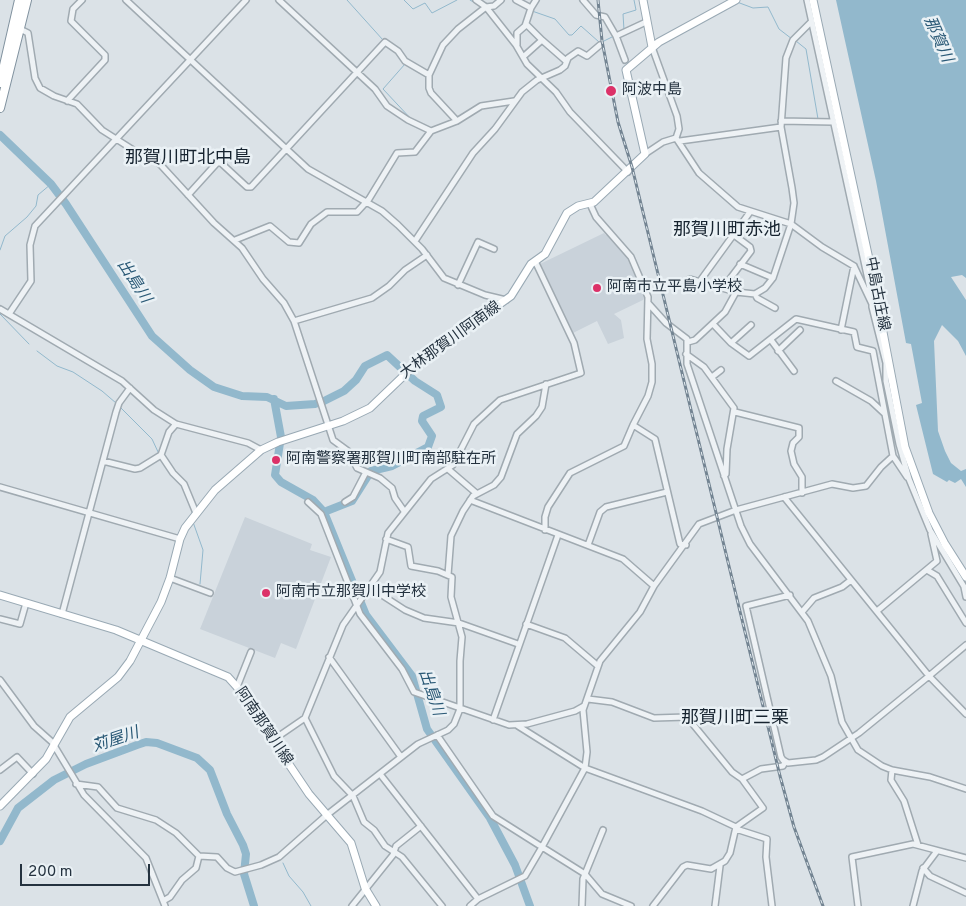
<!DOCTYPE html>
<html>
<head>
<meta charset="utf-8">
<style>
	body { margin:0 }
	#map { position:relative; width:966px; height:906px; overflow:hidden; background:#dbe2e7; font-family:Overpass,sans-serif }
	canvas { display:block }
	.scale { position:absolute; left:20px; top:864px; width:130px; height:22px; box-sizing:border-box; border:2px solid #24323f; border-top:0; padding-left:6px; font-size:15px; line-height:18px; white-space:nowrap; color:#24323f; -webkit-text-stroke:4px #eaf1f5; paint-order:stroke }
</style>
</head>
<body>
<div id="map">
<canvas width="966" height="906"></canvas>
<div class="scale">200 m</div>
</div>
<script>
const context = document.querySelector('canvas').getContext('2d');
context.lineJoin = 'round';
function fillPath(path, color) {
  context.fillStyle = color;
  context.fill(path, 'evenodd');
}
function poly(rows) {
  const path = new Path2D();
  for (const r of rows) {
    path.moveTo(r[0], r[1]);
    for (let i = 2; i < r.length; i += 2) path.lineTo(r[i], r[i + 1]);
  }
  return path;
}
function trace(path, color, width, dash) {
  context.strokeStyle = color;
  context.lineWidth = width;
  context.lineCap = dash ? 'butt' : 'round';
  context.setLineDash(dash || []);
  context.stroke(path);
}
function label(font, color, halo, rows, align = 'center') {
  context.font = font + ' Overpass,"Noto Sans JP",sans-serif';
  context.lineWidth = 5;
  context.setLineDash([]);
  context.textBaseline = 'middle';
  context.strokeStyle = halo;
  context.fillStyle = color;
  for (const [text, x, y, turn = 0] of rows) {
    context.save();
    context.translate(x, y);
    context.rotate((+turn || 0) * Math.PI / 180);
    context.textAlign = isNaN(turn) ? turn : align;
    if (halo) context.strokeText(text, 0, 0);
    context.fillText(text, 0, 0);
    context.restore();
  }
}
fillPath(poly([
	[604,233,606,235,609,234,629,259,645,297,643,300,614,314,621,320,624,338,608,344,597,321,573,333,540,264],
	[245,517,312,544,310,550,331,557,296,649,281,643,275,658,200,629]
]), '#c9d2da');
fillPath(poly([
	[836,0,966,0,966,278,962,275,951,277,966,300,966,356,958,341,942,325,934,341,938,431,945,451,951,463,961,471,966,469,966,487,961,479,955,483,949,480,947,482,933,474,916,405,922,403,911,344,906,343,876,181]
]), '#92b8cc');
trace(poly([
	[347,0,383,40],
	[404,0,413,9,425,3,432,13,457,0],
	[470,0,480,6],
	[737,2,753,8,768,7,779,29,792,39],
	[532,11,555,19,569,35,572,35,581,26,599,42],
	[624,30,623,14,636,10,634,0],
	[796,41,806,49,818,119],
	[600,43,614,36],
	[403,62,405,64,383,89,412,120],
	[514,99,528,84],
	[492,102,503,100],
	[469,111,476,106],
	[0,250,5,236,27,217,36,206,38,195,51,184],
	[0,314,29,344],
	[37,351,57,366,73,372,102,391,116,403],
	[121,408,152,439,159,454],
	[183,488,187,498],
	[193,522,203,550,200,584],
	[283,863,289,876,303,892,311,906],
	[419,882,437,904]
]), '#92b8cc', 1);
trace(poly([
	[0,135,51,184,66,204,152,336,190,370,214,387,242,396,267,397,286,406,315,404,324,401,344,391,356,380,365,366,387,355,415,381,437,395,441,407,423,416,422,421,432,436,428,447,392,466,371,471,352,501,324,512],
	[274,399,281,437,275,475,281,482,313,500,324,512,366,615,412,676,427,729,490,818,515,865,530,906],
	[0,841,18,808,54,780,86,764,137,745,146,742,157,743,197,758,210,770,227,814,243,845,246,854,244,874,254,906]
]), '#92b8cc', 8);
const minor = poly([
	[126,0,308,169,382,211,398,225,422,249,444,278,485,295,506,300],
	[279,0,375,89,387,106,408,120,431,131],
	[476,0,486,7,516,45,527,64,556,92,570,112,628,172],
	[516,0,531,8],
	[583,0,596,15,605,17,616,36,646,22],
	[807,0,872,298,872,307,886,363,886,381,899,444,909,479,930,530,966,590],
	[20,29,28,33,35,78,40,88,54,96,77,104,102,130,135,151,158,162,214,223,242,248,263,279,284,303,294,321,333,440,348,451,357,468,380,478,392,488,395,498,404,511],
	[616,36,625,60],
	[542,40,566,61],
	[517,45,517,33,525,26,531,8,536,0],
	[652,47,677,116,679,129,676,138],
	[523,57,542,40,526,24],
	[67,101,105,60,105,55,71,21,73,9,82,0],
	[457,121,431,93,429,88,429,75,443,45,458,29,486,7,494,6,501,0],
	[781,121,833,122],
	[680,141,781,127],
	[645,154,663,142,676,138,699,173,738,207,791,224,822,247,854,266,872,304],
	[188,195,217,163,221,163,247,187,251,187,385,42,398,51,405,61,429,75],
	[590,204,596,217,631,257,648,297,647,339,652,364,652,382,648,396,633,425,655,439,680,544,686,545],
	[235,240,270,226,289,242,299,243,311,224,327,212,357,212,369,199,397,153,415,152,431,131,457,121,481,106,514,101],
	[415,241,473,153,495,129,522,92,537,80,560,70,565,66,568,58,578,51,587,56,600,45],
	[740,264,773,278,791,224,794,203,792,188,781,127,786,58,793,40,812,21],
	[690,279,736,292,755,294,765,288,773,278],
	[700,281,750,212],
	[458,285,478,242,494,249],
	[723,288,751,251,750,247,734,235],
	[755,294,757,298,775,308],
	[648,303,666,323,687,339,687,364,741,526,750,544,808,621,831,676,842,722,858,750,882,766,892,770,930,777,966,789],
	[0,309,122,381,154,410,176,424,248,443,261,450],
	[9,314,31,281,30,245,35,226,246,0],
	[294,321,372,298,389,286,405,270,427,255],
	[713,324,731,343,751,325],
	[841,330,854,266],
	[771,340,794,371],
	[688,342,695,340,725,312,736,292],
	[731,343,749,356,796,319,854,332,857,347,873,351,885,414],
	[778,351,800,330],
	[686,354,704,367,734,408,727,449,726,474,724,476],
	[712,377,721,370],
	[836,381,871,401,885,414,893,456,907,477],
	[735,412,799,428,799,437,793,443,791,451,794,464,802,477,802,493],
	[161,455,173,473,184,484,196,513],
	[103,461,135,469,140,468,161,455,169,432,176,424],
	[448,469,476,493],
	[0,487,180,539],
	[784,497,929,676,859,733,823,757,816,760,788,763,783,760,781,757,746,606,790,595],
	[470,500,623,559,654,586],
	[308,502,321,514,360,614,402,669,414,692,509,725,527,724,575,711,584,706],
	[345,502,353,497,366,472],
	[545,530,545,517,548,507,570,473,624,446,633,425],
	[588,545,600,512,606,507,667,492],
	[927,570,937,576,966,623],
	[448,575,451,536,463,511,473,496,494,485,501,477,517,434,536,416,542,407,546,384],
	[170,578,210,593],
	[964,587,966,597],
	[371,588,405,610,424,618,459,623,518,644],
	[877,611,937,561,931,534],
	[802,612,814,598,842,587,851,580],
	[62,614,116,412,119,403,130,388],
	[0,619,20,624,26,603],
	[526,624,565,638,598,666],
	[966,645,929,676,966,714],
	[329,657,401,757],
	[0,680,34,726,52,742,84,795,146,858,165,906],
	[237,687,251,652],
	[588,699,612,702,654,718,687,717,732,772,742,779,761,769,783,766,785,762],
	[305,718,334,776,353,796,364,822,374,830,385,846,402,857,442,906],
	[493,720,558,535],
	[518,726,585,768,702,811,736,827],
	[437,735,493,816,542,847,525,876,478,899,470,906],
	[273,740,305,718,343,625,380,572,388,533,431,479,453,465,474,424,500,400,581,373,574,343,535,261],
	[0,770,17,757,33,774],
	[892,770,891,780,904,801,918,845],
	[380,774,478,899],
	[76,784,98,787,117,808,156,820,176,833,199,856,217,857,227,868,235,872,261,865,279,857,328,814,418,744,448,730,454,724,460,709,460,661,462,637,451,597,452,577,438,571,411,566,408,547,386,539],
	[736,829,767,839,766,857,772,906],
	[923,868,930,876,966,893],
	[163,901,170,897,182,880,196,868,199,856],
	[352,906,393,855,396,846,421,826],
	[582,906,583,879,603,830],
	[631,906,602,894,585,874,542,847,585,768,587,752,583,710,600,661,640,612,654,586,699,524,736,510,832,484,853,488,866,486,881,467,893,456],
	[653,906,683,867,687,865,711,869,725,861,730,853,736,827,763,808,742,779],
	[715,906,720,866],
	[858,906,852,857,913,844,966,858],
	[913,906,922,871,937,851]
]);
const major = poly([
	[643,0,652,47],
	[813,0,869,259,905,447,929,513,945,544,966,577],
	[0,595,116,630,228,677,237,687,309,794,351,843,365,888,376,906],
	[0,806,46,759,70,717,118,677,130,661,161,602,170,578,180,539,185,528,215,490,261,450,278,442,343,421,370,408,417,363,511,296,531,264,545,254,567,213,578,206,594,202,645,154,626,70,659,42,736,0]
]);
const highway = poly([
	[0,83,19,0],
	[0,108,27,0]
]);
trace(minor, '#a0aab1', 8);
trace(major, '#99a9b4', 9);
trace(highway, '#81929f', 10);
trace(minor, '#eef2f5', 5);
trace(major, '#fff', 7);
trace(highway, '#fff', 8);
const rail = poly([
	[598,0,602,41,618,122,632,167,780,776,794,827,823,906]
]);
trace(rail, '#738492', 3);
trace(rail, '#eaf1f5', 1, [4]);
for (const [x, y, r, color] of [
	[611,91,6,"#dc3168"],
	[597,288,5,"#dc3168"],
	[276,460,5,"#dc3168"],
	[266,593,5,"#dc3168"]
]) {
  const dot = new Path2D();
  dot.arc(x, y, r, 0, 2 * Math.PI);
  context.fillStyle = color;
  context.fill(dot);
  trace(dot, '#eaf1f5', 2);
}
label('15px', '#24323f', '#eaf1f5', [
	["阿波中島",622,91],
	["阿南市立平島小学校",607,288],
	["阿南警察署那賀川町南部駐在所",286,460],
	["阿南市立那賀川中学校",276,593]
], 'left');
label('15px', '#24323f', '#eaf1f5', [
	["中島古庄線",876,294,79],
	["大林那賀川阿南線",451,341,-36],
	["阿南那賀川線",263,727,56]
]);
label('italic 16px', '#2a5976', '#eaf1f5', [
	["那賀川",937,40,66],
	["出島川",133,282,57],
	["出島川",430,693,71],
	["苅屋川",116,741,-19]
]);
label('18px', '#16232f', '#eaf1f5', [
	["那賀川町北中島",188,159],
	["那賀川町赤池",727,231],
	["那賀川町三栗",735,719]
]);
</script>
</body>
</html>
